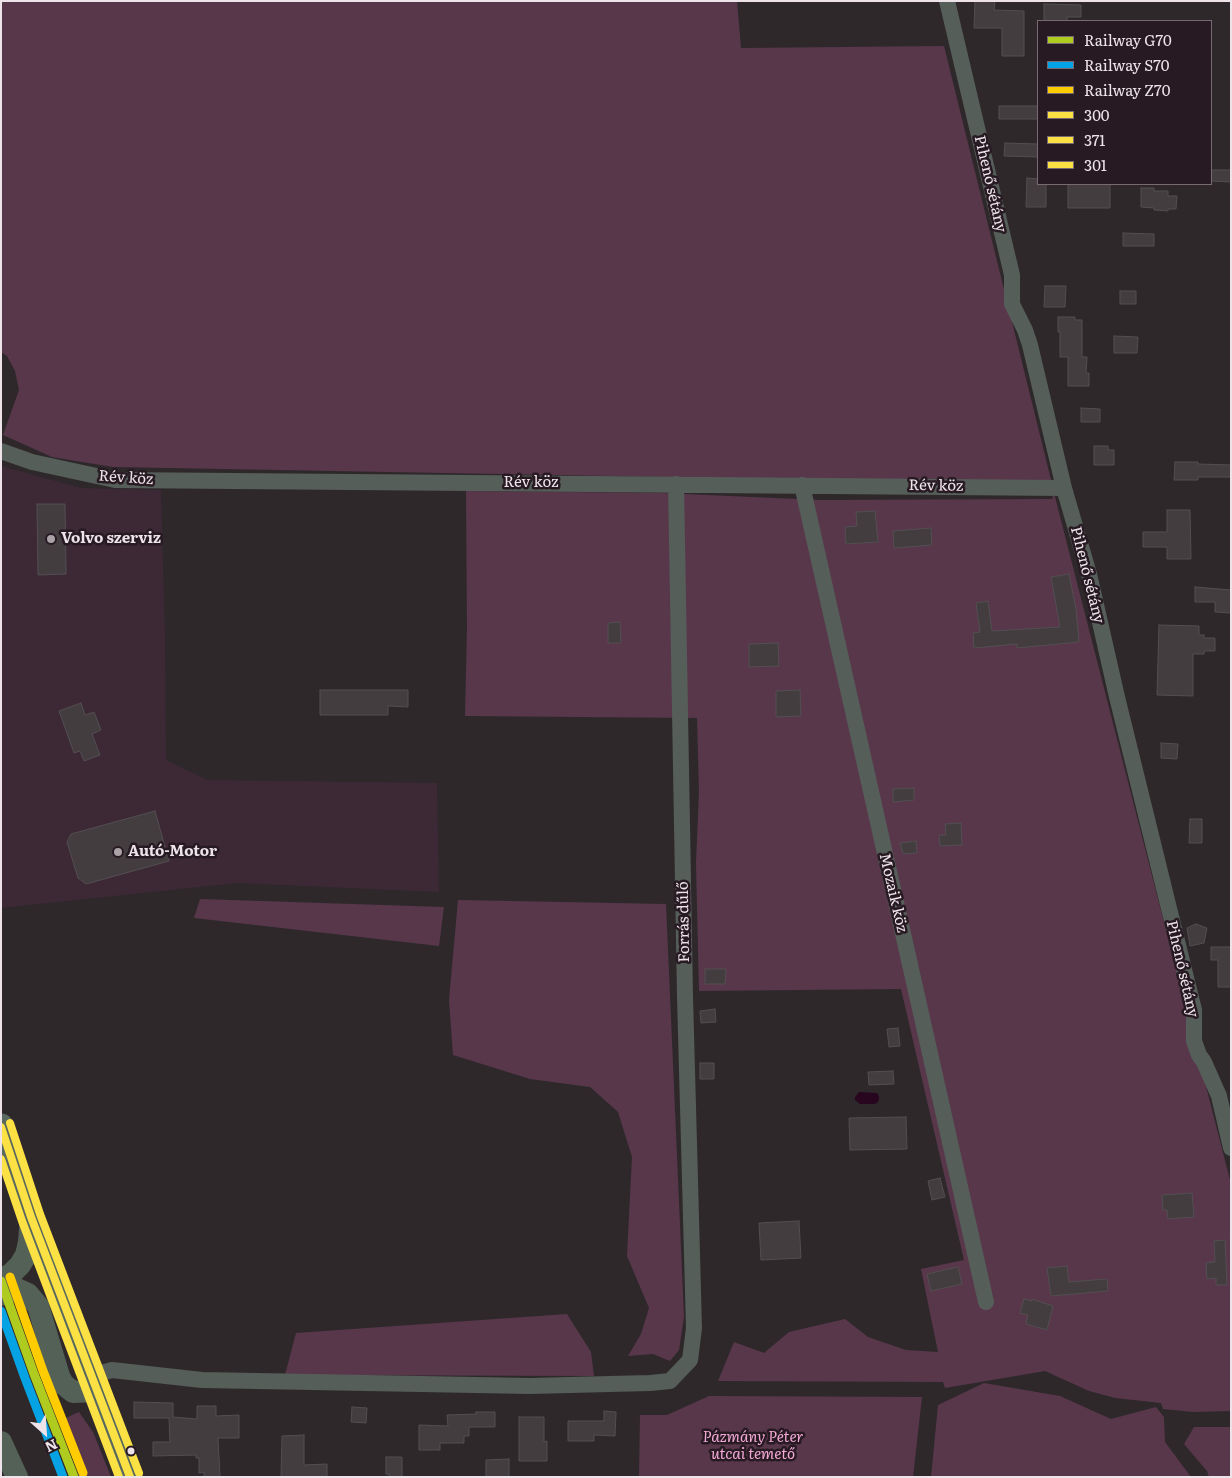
<!DOCTYPE html>
<html>
<head>
<meta charset="utf-8">
<style>
	body { margin:0 }
	#map { position:relative; width:1232px; height:1478px; overflow:hidden; background:#2e282b; font-family:Literata,serif }
	canvas { display:block }
	.frame { position:absolute; inset:0; border:2px solid #eee3e9; pointer-events:none }
	.legend { position:absolute; left:1037px; top:20px; width:175px; height:165px; box-sizing:border-box; background:#281a23; border:1px solid #776a72; margin:0; padding:6px 9px; list-style:none; font-size:15px; color:#eee3e9 }
	.legend li { display:flex; align-items:center; gap:10px; height:25px }
	.legend b { width:25px; border:1px solid #776a72 }
	.north { position:absolute; left:20px; top:1408px; width:50px; height:50px; -webkit-text-stroke:4px #281a23; paint-order:stroke; rotate:154deg; font-size:14px; font-weight:700; line-height:20px; text-align:center; color:#eee3e9 }
	.north::after { content:''; display:block; margin:auto; width:18px; height:22px; background:#eee3e9; clip-path:polygon(50% 0,100% 100%,50% 72%,0 100%) }
</style>
</head>
<body>
<div id="map">
<canvas width="1232" height="1478"></canvas>
<div class="frame"></div>
<ul class="legend">
<li><b style="height:6px;background:#b0cb1f"></b>Railway G70</li>
<li><b style="height:6px;background:#06a3e4"></b>Railway S70</li>
<li><b style="height:6px;background:#fecc00"></b>Railway Z70</li>
<li><b style="height:6px;background:#fbe143"></b>300</li>
<li><b style="height:6px;background:#fbe143"></b>371</li>
<li><b style="height:6px;background:#fbe143"></b>301</li>
</ul>
<div class="north">N</div>
</div>
<script>
const context = document.querySelector('canvas').getContext('2d');
context.lineJoin = 'round';
function fillPath(path, color) {
  context.fillStyle = color;
  context.fill(path, 'evenodd');
}
function poly(rows) {
  const path = new Path2D();
  for (const r of rows) {
    path.moveTo(r[0], r[1]);
    for (let i = 2; i < r.length; i += 2) path.lineTo(r[i], r[i + 1]);
  }
  return path;
}
function trace(path, color, width, dash) {
  context.strokeStyle = color;
  context.lineWidth = width;
  context.lineCap = dash ? 'butt' : 'round';
  context.setLineDash(dash || []);
  context.stroke(path);
}
function label(font, color, halo, rows, align = 'center') {
  context.font = font + ' Literata,serif';
  context.lineWidth = 5;
  context.setLineDash([]);
  context.textBaseline = 'middle';
  context.strokeStyle = halo;
  context.fillStyle = color;
  for (const [text, x, y, turn = 0] of rows) {
    context.save();
    context.translate(x, y);
    context.rotate((+turn || 0) * Math.PI / 180);
    context.textAlign = isNaN(turn) ? turn : align;
    if (halo) context.strokeText(text, 0, 0);
    context.fillText(text, 0, 0);
    context.restore();
  }
}
fillPath(poly([
	[1,466,81,488,161,490,165,635,166,760,207,780,437,783,439,892,237,883,1,908]
]), '#3c2935');
fillPath(poly([
	[1,1,737,1,741,48,944,46,1052,484,113,467,52,457,3,435,19,390,15,371,7,356,1,352],
	[466,491,662,493,820,500,1052,499,1054,493,1231,1184,1231,1411,1193,1412,1163,1409,1161,1403,1115,1398,1089,1391,1045,1371,945,1388,943,1382,718,1381,734,1342,764,1353,789,1332,845,1319,868,1337,906,1350,938,1352,921,1269,964,1260,901,989,699,991,696,863,699,792,697,718,465,716,467,628],
	[200,899,444,907,439,946,194,918],
	[458,900,666,904,684,1317,679,1350,670,1361,653,1354,628,1356,641,1334,649,1308,627,1256,632,1157,618,1112,590,1087,530,1079,453,1055,449,1000],
	[567,1314,591,1352,594,1376,285,1375,296,1333],
	[984,1383,1060,1396,1111,1419,1156,1407,1164,1417,1165,1442,1191,1477,931,1477,938,1405],
	[709,1396,922,1397,913,1477,639,1477,640,1415,667,1415],
	[79,1412,93,1432,111,1477,80,1477,59,1421],
	[1194,1427,1231,1427,1231,1477,1209,1477,1207,1471,1184,1444]
]), '#58374b');
fillPath(poly([
	[859,1092,877,1093,879,1096,879,1100,877,1103,874,1104,860,1104,855,1100,855,1097]
]), '#29061f');
const building = poly([
	[975,1,995,1,994,10,1024,11,1024,56,1002,56,1002,28,974,28,975,1],
	[1044,4,1081,5,1081,17,1067,17,1067,21,1044,21,1044,4],
	[999,106,1038,106,1038,119,999,119,999,106],
	[1005,143,1038,144,1038,157,1004,156,1005,143],
	[1211,170,1231,170,1231,182,1211,181,1211,170],
	[1027,178,1038,179,1038,184,1046,184,1046,207,1026,207,1027,178],
	[1068,184,1110,184,1110,208,1068,208,1068,184],
	[1141,188,1154,188,1154,191,1168,191,1168,196,1177,196,1176,209,1168,209,1168,211,1154,210,1154,208,1141,207,1141,188],
	[1123,233,1154,234,1154,246,1123,246,1123,233],
	[1045,286,1066,286,1065,307,1044,307,1045,286],
	[1120,291,1136,291,1136,304,1120,304,1120,291],
	[1058,317,1075,317,1075,320,1082,320,1082,357,1087,357,1086,373,1089,373,1089,386,1068,386,1068,357,1060,357,1060,332,1058,332,1058,317],
	[1114,336,1138,337,1137,353,1114,353,1114,336],
	[1081,408,1100,409,1100,422,1081,422,1081,408],
	[1094,446,1108,446,1108,450,1114,450,1114,465,1094,465,1094,446],
	[1175,462,1198,462,1198,464,1231,465,1231,477,1198,477,1198,480,1174,480,1175,462],
	[37,504,65,504,66,574,38,575,37,504],
	[1167,510,1190,510,1191,559,1167,559,1167,547,1143,547,1143,532,1167,532,1167,510],
	[875,511,878,542,846,544,845,527,857,526,856,512,875,511],
	[931,528,932,545,894,548,893,531,931,528],
	[1069,574,1076,609,1079,642,1017,648,1017,644,974,648,973,633,980,632,976,603,988,601,992,631,1060,627,1051,577,1069,574],
	[1195,587,1231,590,1231,613,1215,612,1215,602,1195,602,1195,587],
	[620,622,621,643,608,643,608,623,620,622],
	[1159,625,1199,626,1199,635,1204,635,1204,638,1215,638,1215,651,1204,651,1204,654,1193,654,1193,696,1157,695,1159,625],
	[778,643,779,666,749,667,749,644,778,643],
	[320,690,408,690,408,707,388,706,388,715,320,715,320,690],
	[800,690,801,716,776,717,776,691,800,690],
	[81,703,85,715,94,712,101,730,92,734,100,755,84,761,80,751,74,753,59,711,81,703],
	[1161,743,1178,744,1177,759,1161,758,1161,743],
	[914,788,914,800,893,802,893,789,914,788],
	[155,811,169,861,86,884,78,878,67,842,71,834,155,811],
	[1190,819,1202,819,1202,843,1189,843,1190,819],
	[961,823,962,845,940,846,939,835,946,835,945,824,961,823],
	[916,841,917,853,903,854,900,843,916,841],
	[1196,924,1207,928,1204,943,1190,946,1187,928,1196,924],
	[1211,947,1231,947,1231,987,1218,987,1218,960,1211,960,1211,947],
	[705,969,726,969,725,984,705,984,705,969],
	[715,1009,716,1022,701,1023,700,1011,715,1009],
	[898,1028,900,1046,889,1047,887,1029,898,1028],
	[700,1063,714,1063,714,1079,700,1079,700,1063],
	[893,1071,894,1084,869,1085,868,1072,893,1071],
	[906,1117,907,1149,850,1150,849,1118,906,1117],
	[940,1178,945,1197,932,1200,928,1181,940,1178],
	[1192,1193,1194,1217,1168,1219,1167,1210,1163,1210,1162,1195,1192,1193],
	[799,1221,801,1258,761,1260,759,1223,799,1221],
	[1225,1240,1227,1285,1216,1285,1216,1278,1207,1279,1206,1263,1215,1262,1214,1241,1225,1240],
	[1067,1266,1069,1282,1107,1279,1108,1291,1051,1296,1047,1268,1067,1266],
	[958,1267,962,1284,931,1291,927,1274,958,1267],
	[1024,1299,1032,1301,1032,1299,1053,1306,1047,1330,1026,1324,1028,1315,1020,1313,1024,1299],
	[134,1402,173,1403,173,1417,197,1419,197,1406,216,1406,216,1416,239,1415,239,1438,218,1438,220,1477,204,1477,204,1472,199,1473,199,1458,196,1458,196,1455,153,1456,153,1442,170,1442,169,1418,134,1418,134,1402],
	[352,1407,367,1408,366,1423,351,1422,352,1407],
	[604,1411,616,1412,615,1436,594,1435,594,1441,568,1441,568,1421,604,1421,604,1411],
	[476,1412,495,1412,495,1427,469,1427,469,1436,464,1436,464,1443,440,1443,440,1450,419,1450,419,1425,448,1426,447,1415,476,1414,476,1412],
	[519,1417,544,1417,544,1442,547,1441,547,1461,519,1461,519,1417],
	[304,1435,304,1465,327,1464,327,1477,281,1477,282,1436,304,1435],
	[386,1457,402,1457,402,1477,389,1477,389,1474,386,1474,386,1457],
	[509,1459,509,1477,486,1477,486,1460,509,1459]
]);
fillPath(building, '#433d40');
trace(building, '#534e51', 1);
trace(poly([
	[947,1,1012,275,1012,304,1025,330,1030,345,1064,488,1089,574,1117,697,1194,1010,1194,1041,1199,1055,1204,1062,1219,1096,1231,1148],
	[1,451,32,462,115,480,1064,488],
	[802,485,986,1302],
	[90,1376,112,1370,202,1380,530,1386,650,1383,670,1381,690,1360,694,1328,685,996,676,484]
]), '#555e58', 16);
trace(poly([
	[1,1279,11,1274,20,1265,26,1255,29,1242,31,1217],
	[1,1295,17,1289,28,1294,38,1306,59,1376,63,1384,73,1392,97,1391],
	[1,1442,17,1477]
]), '#536157', 22);
trace(poly([
	[1,1126,31,1217,130,1477]
]), '#59685e', 25);
trace(poly([
	[1,1127,31,1217,130,1477]
]), '#fbe143', 8);
trace(poly([
	[1,1159,22,1221,119,1477]
]), '#fbe143', 8);
trace(poly([
	[10,1123,40,1214,139,1473]
]), '#fbe143', 8);
trace(poly([
	[1,1281,34,1374,74,1477]
]), '#b0cb1f', 9);
trace(poly([
	[1,1311,25,1378,63,1477]
]), '#06a3e4', 9);
trace(poly([
	[10,1277,43,1371,83,1473]
]), '#fecc00', 9);
for (const [x, y, r, color] of [
	[51,539,5,"#aba2a6"],
	[118,852,5,"#aba2a6"],
	[131,1451,4.5,"#eee3e9"]
]) {
  const dot = new Path2D();
  dot.arc(x, y, r, 0, 2 * Math.PI);
  context.fillStyle = color;
  context.fill(dot);
  trace(dot, '#281a23', 2);
}
label('15px', '#eee3e9', '#281a23', [
	["Pihenő sétány",990,184,77],
	["Rév köz",126,478,4],
	["Rév köz",531,483],
	["Rév köz",936,486,1],
	["Pihenő sétány",1087,575,76],
	["Mozaik köz",893,893,77],
	["Forrás dűlő",684,922,-91],
	["Pihenő sétány",1182,969,77]
]);
label('bold 15px', '#eee3e9', '#281a23', [
	["Volvo szerviz",61,539],
	["Autó-Motor",128,852]
], 'left');
label('italic 15px', '#f3a9d6', '#281a23', [
	["Pázmány Péter",753,1438],
	["utcai temető",753,1455]
]);
</script>
</body>
</html>
